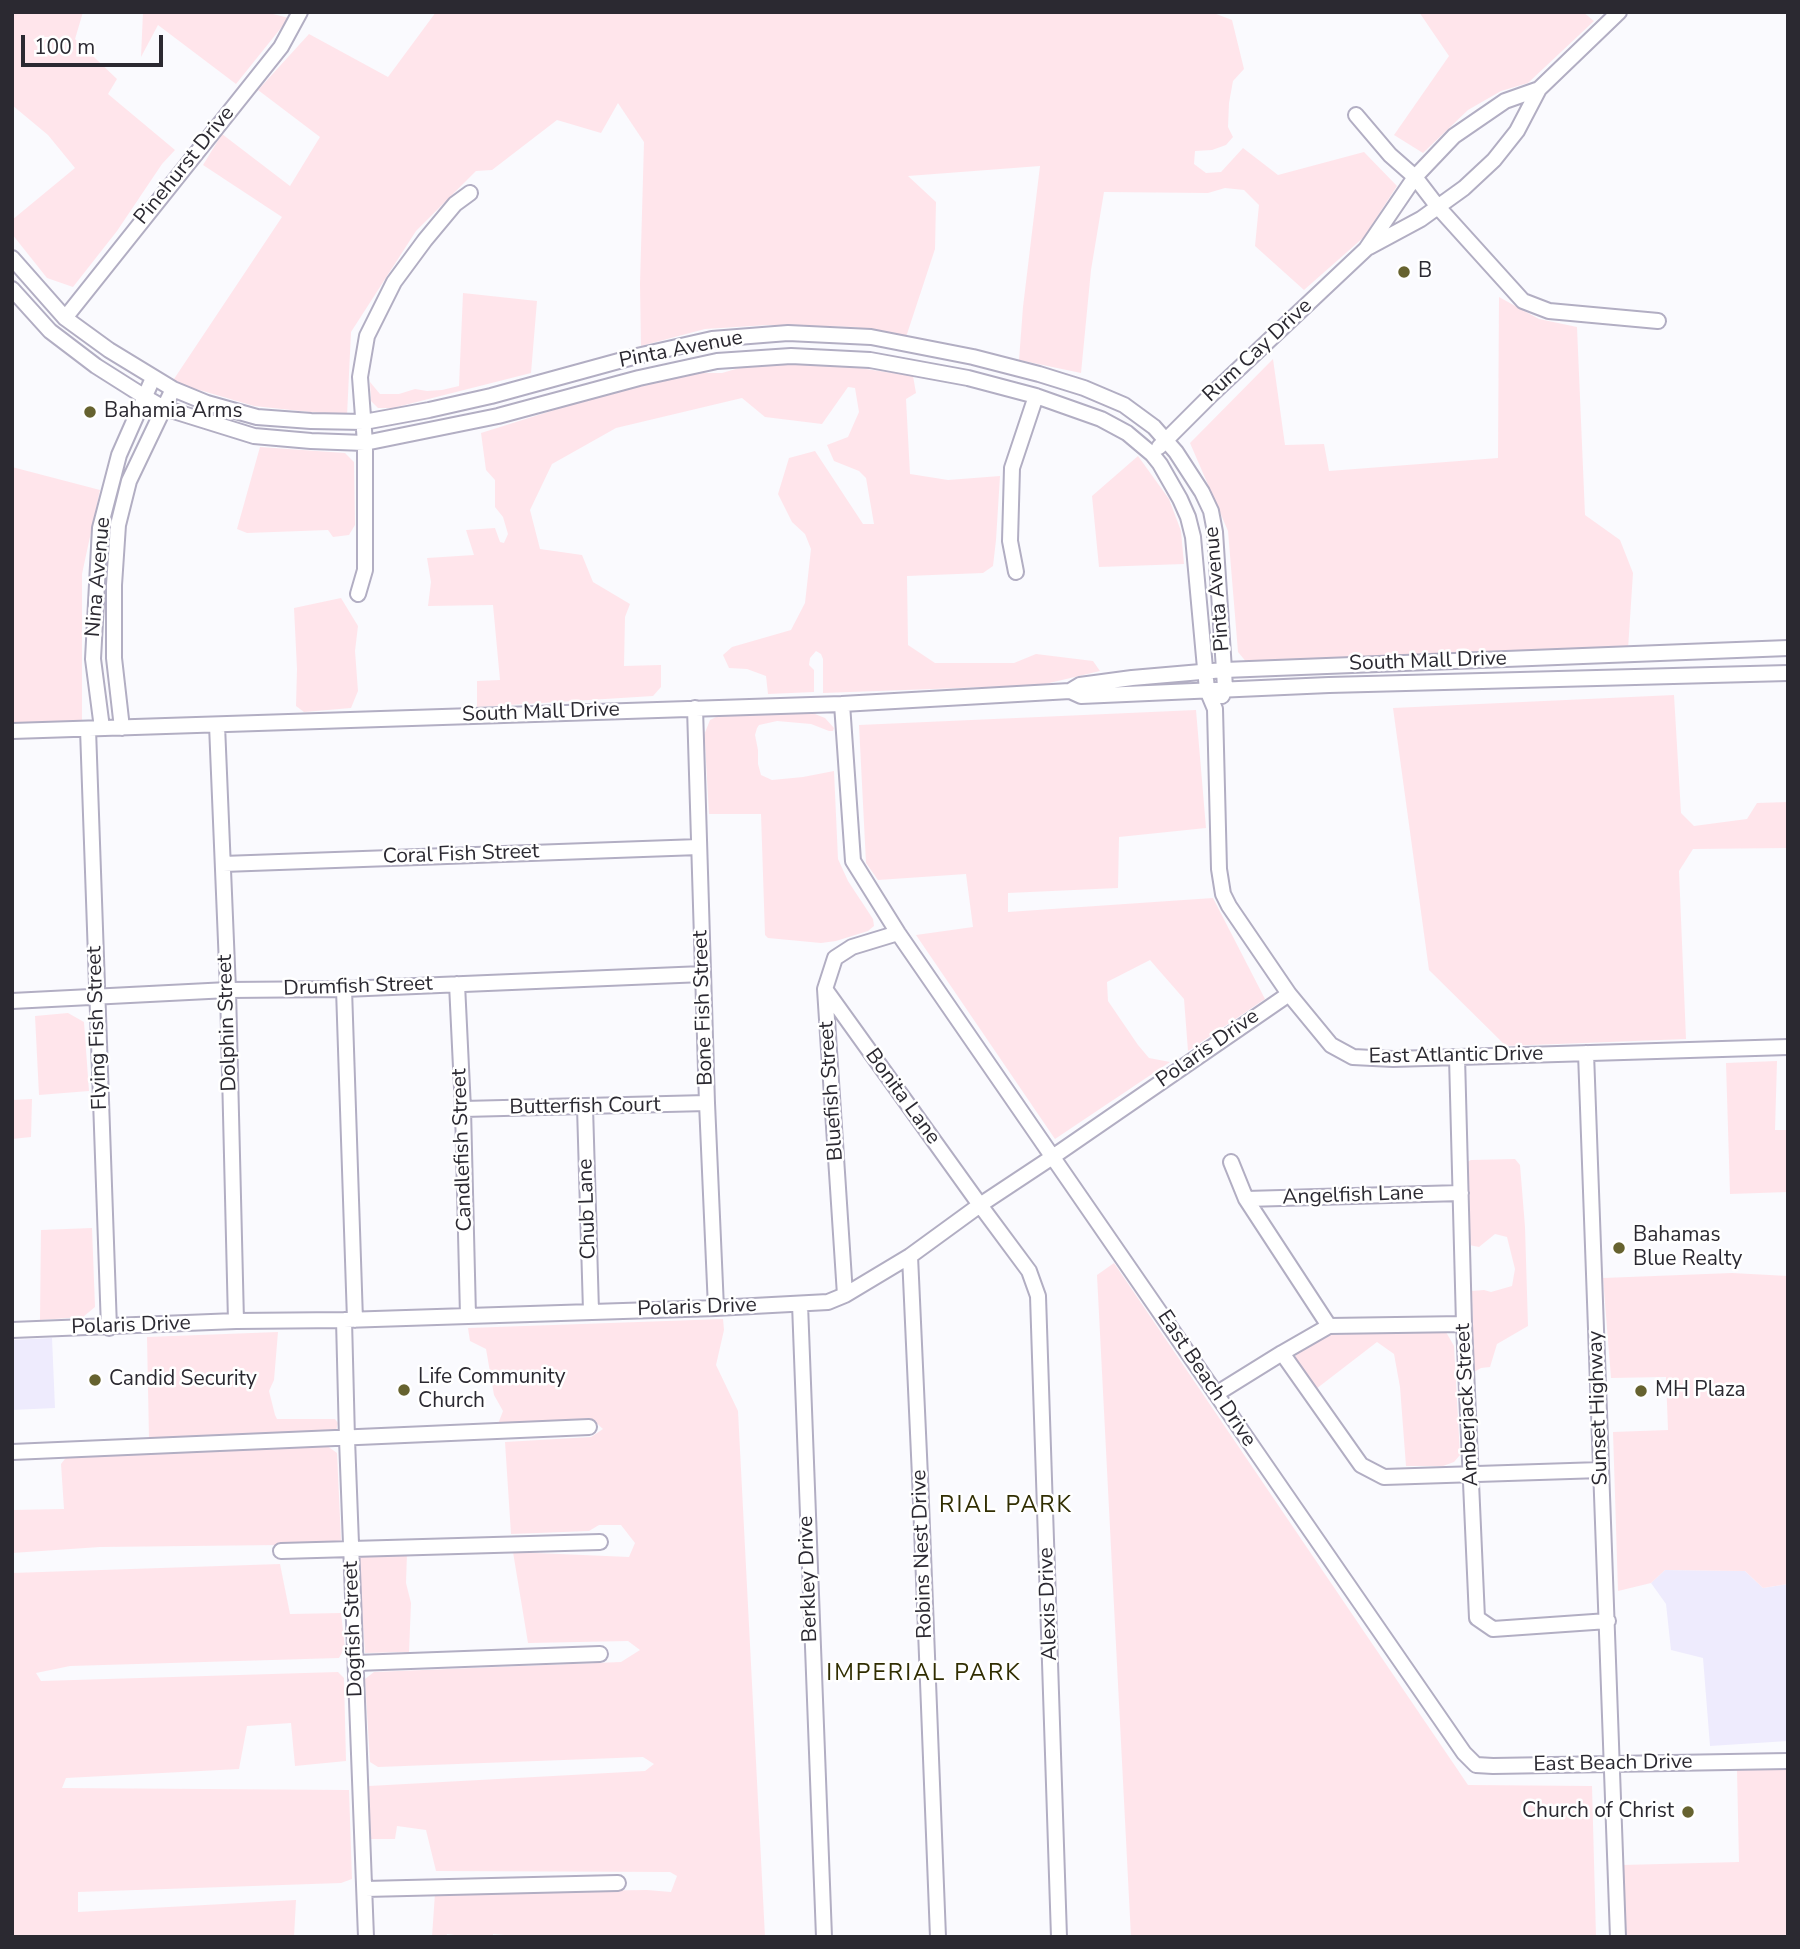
<!DOCTYPE html>
<html>
<head>
<meta charset="utf-8">
<style>
	body { margin:0 }
	#map { position:relative; width:1800px; height:1949px; overflow:hidden; background:#fafafe; font-family:"Nunito Sans",sans-serif }
	canvas { display:block }
	.frame { position:absolute; inset:0; border:14px solid #2b2931; pointer-events:none }
	.scale { position:absolute; left:21px; top:35px; width:142px; height:32px; box-sizing:border-box; border:4px solid #2b2931; border-top:0; padding-left:9px; font-size:21px; line-height:24px; white-space:nowrap; color:#2b2931; -webkit-text-stroke:5px #fff; paint-order:stroke }
</style>
</head>
<body>
<div id="map">
<canvas width="1800" height="1949"></canvas>
<div class="frame"></div>
<div class="scale">100 m</div>
</div>
<script>
const context = document.querySelector('canvas').getContext('2d');
context.lineJoin = 'round';
function fillPath(path, color) {
  context.fillStyle = color;
  context.fill(path, 'evenodd');
}
function poly(rows) {
  const path = new Path2D();
  for (const r of rows) {
    path.moveTo(r[0], r[1]);
    for (let i = 2; i < r.length; i += 2) path.lineTo(r[i], r[i + 1]);
  }
  return path;
}
function trace(path, color, width, dash) {
  context.strokeStyle = color;
  context.lineWidth = width;
  context.lineCap = dash ? 'butt' : 'round';
  context.setLineDash(dash || []);
  context.stroke(path);
}
function label(font, color, halo, rows, align = 'center') {
  context.font = font + ' "Nunito Sans",sans-serif';
  context.lineWidth = 5;
  context.setLineDash([]);
  context.textBaseline = 'middle';
  context.strokeStyle = halo;
  context.fillStyle = color;
  for (const [text, x, y, turn = 0] of rows) {
    context.save();
    context.translate(x, y);
    context.rotate((+turn || 0) * Math.PI / 180);
    context.textAlign = isNaN(turn) ? turn : align;
    if (halo) context.strokeText(text, 0, 0);
    context.fillText(text, 0, 0);
    context.restore();
  }
}
fillPath(poly([
	[52,1338,55,1408,12,1410,12,1340],
	[1665,1570,1745,1571,1763,1588,1788,1584,1788,1741,1710,1746,1703,1658,1671,1650,1666,1604,1651,1583]
]), '#eeebfd');
fillPath(poly([
	[12,12,83,12,75,39,117,79,108,94,175,150,162,164,117,231,73,287,47,278,12,234,12,220,75,168,48,135,12,105],
	[143,12,265,12,289,18,236,84,158,25,141,57],
	[436,12,1211,12,1232,20,1244,69,1233,81,1229,103,1228,127,1233,137,1226,145,1212,150,1195,151,1194,164,1206,173,1221,172,1243,148,1278,175,1364,152,1397,186,1364,237,1304,290,1255,246,1259,205,1244,190,1225,188,1208,193,1104,192,1091,270,1081,373,1019,360,1023,307,1040,166,908,176,936,202,935,249,906,337,855,327,768,325,705,329,641,346,640,284,644,142,618,103,601,133,557,120,492,170,476,171,416,231,351,332,347,416,254,406,172,382,282,217,203,165,222,134,290,186,320,137,258,90,309,34,388,77],
	[1419,12,1583,12,1594,21,1528,83,1501,91,1468,110,1423,153,1394,135,1449,56],
	[463,293,537,301,531,373,393,408,378,408,371,401,370,382,380,394,399,394,415,389,427,391,442,390,459,386],
	[1499,297,1539,319,1577,327,1585,515,1620,540,1633,573,1628,649,1248,664,1238,652,1228,531,1190,443,1273,359,1285,445,1324,444,1329,471,1498,458],
	[836,362,859,368,913,376,916,393,906,399,910,474,948,480,1000,476,996,540,993,566,983,573,907,576,908,645,935,663,1014,663,1036,654,1093,661,1100,671,1041,685,823,693,823,659,821,654,816,651,810,658,809,665,814,670,814,692,768,694,766,676,747,669,729,668,723,655,732,647,791,630,805,603,811,549,805,534,792,522,778,494,789,458,815,451,863,524,874,524,866,478,859,471,834,461,827,445,848,437,859,412,855,388,848,387,822,424,765,417,742,398,616,428,552,464,530,510,540,549,582,555,593,582,630,604,625,617,624,666,661,665,661,687,653,696,477,707,477,681,500,680,493,605,428,606,431,582,427,558,474,555,466,530,495,528,500,542,504,543,508,534,503,517,495,507,495,480,486,470,481,433,624,388,696,373,722,373,746,366],
	[260,447,345,453,354,462,355,525,349,535,333,537,328,530,247,533,237,529],
	[1138,456,1169,499,1181,531,1184,564,1099,567,1092,496],
	[12,467,100,490,82,574,82,723,12,724],
	[341,598,358,626,355,651,358,691,351,708,304,712,296,706,297,669,294,608],
	[1674,695,1681,813,1694,826,1747,819,1757,803,1788,802,1788,848,1693,849,1679,871,1686,1039,1506,1046,1429,970,1393,708],
	[1196,710,1206,828,1119,837,1118,888,1008,893,1008,912,1213,898,1265,999,1188,1051,1184,999,1150,960,1107,982,1108,1001,1138,1045,1149,1058,1170,1062,1055,1139,916,935,973,927,966,874,878,880,866,863,859,725],
	[724,713,815,714,825,718,834,728,833,731,829,731,811,724,777,721,759,725,757,728,755,735,758,750,758,764,761,775,772,780,803,777,834,771,838,859,848,881,873,919,874,926,868,931,836,941,821,943,768,938,765,935,761,814,709,814,705,743,702,740,710,720],
	[68,1013,84,1022,89,1091,39,1095,35,1016],
	[1777,1061,1775,1130,1788,1130,1788,1192,1730,1194,1726,1063],
	[32,1099,31,1137,12,1139,12,1100],
	[1515,1159,1520,1165,1525,1227,1528,1326,1497,1344,1490,1367,1481,1368,1474,1372,1472,1291,1484,1290,1491,1292,1512,1286,1515,1269,1507,1237,1495,1234,1479,1247,1469,1245,1465,1163,1471,1160],
	[92,1228,95,1307,83,1317,40,1320,41,1230],
	[1114,1263,1468,1785,1592,1786,1596,1937,1131,1937,1097,1275],
	[1732,1273,1788,1276,1788,1584,1763,1588,1745,1571,1665,1570,1651,1583,1618,1591,1613,1432,1668,1430,1666,1377,1611,1378,1603,1278],
	[723,1319,724,1330,716,1365,738,1411,765,1937,528,1937,493,1934,493,1937,469,1937,447,1934,446,1937,432,1937,435,1893,647,1890,671,1892,677,1876,670,1872,436,1871,426,1830,397,1826,395,1839,370,1839,369,1786,645,1771,654,1764,643,1757,378,1767,370,1762,365,1679,374,1672,621,1662,640,1650,628,1641,528,1643,513,1552,629,1557,635,1543,621,1525,599,1525,589,1531,511,1534,505,1442,591,1437,603,1429,593,1420,498,1424,503,1411,494,1395,486,1349,470,1341,468,1328],
	[278,1332,274,1380,269,1391,275,1415,277,1419,335,1419,338,1423,336,1431,149,1439,147,1337],
	[1400,1332,1446,1332,1454,1346,1460,1455,1454,1462,1443,1466,1406,1466,1400,1387,1394,1354,1377,1342,1316,1389,1295,1359,1298,1347,1326,1335],
	[326,1445,337,1453,341,1540,335,1547,280,1545,100,1547,12,1553,12,1510,64,1509,61,1464,68,1455],
	[407,1553,406,1583,411,1603,409,1652,365,1653,358,1557],
	[280,1564,290,1614,341,1613,345,1647,339,1658,70,1666,36,1673,41,1681,338,1672,344,1678,346,1761,295,1766,291,1723,247,1726,239,1769,66,1778,62,1788,349,1790,352,1879,341,1883,78,1892,78,1912,296,1900,294,1937,12,1937,12,1573],
	[1788,1768,1788,1937,1625,1937,1622,1865,1739,1862,1737,1770]
]), '#ffe5eb');
const minor = poly([
	[1356,115,1390,155,1415,177,1438,207,1523,301,1549,311,1658,321],
	[1369,247,1421,219,1464,188,1494,160,1517,131,1539,89,1619,12],
	[12,258,65,318,109,350,173,389,207,403,257,417,311,421,364,422,429,410,491,396,637,356,712,339,788,333,871,337,973,357,1039,374,1084,388,1124,405,1154,427,1176,452,1202,492,1211,511,1215,532,1224,670,1225,689,1222,696],
	[12,289,50,331,96,366,145,397,164,408,254,436,311,441,365,443,498,416,639,378,717,361,791,356,870,360,968,378,1036,396,1101,419,1127,433,1152,454,1160,464,1180,499,1188,517,1193,537,1207,690,1215,709,1219,869,1223,894,1229,906,1289,994,1331,1045,1353,1057,1393,1059,1788,1047],
	[65,318,281,47,300,12],
	[1159,447,1212,394,1366,249,1415,177,1454,136,1505,101,1539,89],
	[1016,572,1010,541,1012,468,1036,396],
	[358,594,365,570,365,443,360,377,367,336,394,282,425,240,455,204,470,193],
	[1070,691,1080,685,1132,678,1224,670,1788,648],
	[842,704,853,861,898,933,1464,1753,1476,1765,1493,1766,1788,1761],
	[695,708,707,1103,716,1308],
	[217,725,228,990,236,1321],
	[102,728,93,659,100,528,119,455,153,378],
	[122,728,114,658,114,585,118,525,129,481,173,389],
	[88,729,109,1328],
	[12,731,842,704,1070,691,1081,696,1329,685,1788,673],
	[223,864,699,847],
	[457,984,463,1109,468,1316],
	[344,989,355,1320],
	[825,989,980,1205,1029,1271,1038,1296,1059,1937],
	[12,1001,228,990,344,989,703,974],
	[1586,1053,1618,1937],
	[1457,1057,1464,1324,1477,1618,1493,1629,1608,1621],
	[585,1107,591,1311],
	[463,1109,707,1103],
	[1231,1162,1246,1199,1329,1326],
	[1246,1199,1461,1193],
	[910,1256,920,1477,938,1937],
	[845,1295,825,989,835,958,852,947,898,933],
	[800,1304,824,1937],
	[344,1320,347,1439,366,1937],
	[12,1330,236,1321,344,1320,716,1308,828,1302,845,1295,910,1256,980,1205,1054,1156,1289,994],
	[1282,1353,1361,1465,1384,1477,1601,1470],
	[1216,1394,1282,1353,1329,1326,1464,1324],
	[12,1452,589,1427],
	[281,1551,600,1542],
	[356,1663,600,1654],
	[365,1889,618,1883]
]);
trace(minor, '#b2aec3', 18);
trace(minor, '#fff', 14);
for (const [x, y, r, color] of [
	[1404,272,7,"#66622f"],
	[90,412,7,"#66622f"],
	[1619,1248,7,"#66622f"],
	[95,1380,7,"#66622f"],
	[404,1390,7,"#66622f"],
	[1641,1391,7,"#66622f"],
	[1688,1812,7,"#66622f"]
]) {
  const dot = new Path2D();
  dot.arc(x, y, r, 0, 2 * Math.PI);
  context.fillStyle = color;
  context.fill(dot);
  trace(dot, '#fff', 2.5);
}
label('21px', '#2b2931', '#fff', [
	["Pinehurst Drive",185,166,-51],
	["Pinta Avenue",681,350,-11],
	["Rum Cay Drive",1258,351,-43],
	["Nina Avenue",99,577,-85],
	["Pinta Avenue",1218,589,-95],
	["South Mall Drive",1428,662,-2],
	["South Mall Drive",541,713,-2],
	["Coral Fish Street",461,855,-2],
	["Drumfish Street",358,987,-2],
	["Bone Fish Street",704,1008,-92],
	["Dolphin Street",228,1023,-92],
	["Flying Fish Street",98,1028,-92],
	["Polaris Drive",1208,1049,-35],
	["East Atlantic Drive",1456,1056,-1],
	["Bluefish Street",832,1091,-94],
	["Bonita Lane",902,1097,54],
	["Butterfish Court",585,1107,-1],
	["Candlefish Street",463,1150,-92],
	["Angelfish Lane",1353,1196,-2],
	["Chub Lane",588,1209,-92],
	["Polaris Drive",697,1308,-2],
	["Polaris Drive",131,1326,-2],
	["East Beach Drive",1206,1379,56],
	["Amberjack Street",1468,1405,-93],
	["Sunset Highway",1599,1408,-92],
	["Robins Nest Drive",923,1554,-92],
	["Berkley Drive",809,1579,-92],
	["Alexis Drive",1049,1604,-92],
	["Dogfish Street",354,1629,-92],
	["East Beach Drive",1613,1764,-1]
]);
label('21px', '#2b2931', '#fff', [
	["B",1418,272],
	["Bahamia Arms",104,412],
	["Bahamas",1633,1236],
	["Blue Realty",1633,1260],
	["Life Community",418,1378],
	["Church",418,1402],
	["Candid Security",109,1380],
	["MH Plaza",1655,1391],
	["Church of Christ",1674,1812,"right"]
], 'left');
context.letterSpacing = '2px';
label('23px', '#312e02', '#fff', [
	["RIAL PARK",1006,1506],
	["IMPERIAL PARK",924,1674]
]);
context.letterSpacing = '0px';
</script>
</body>
</html>
